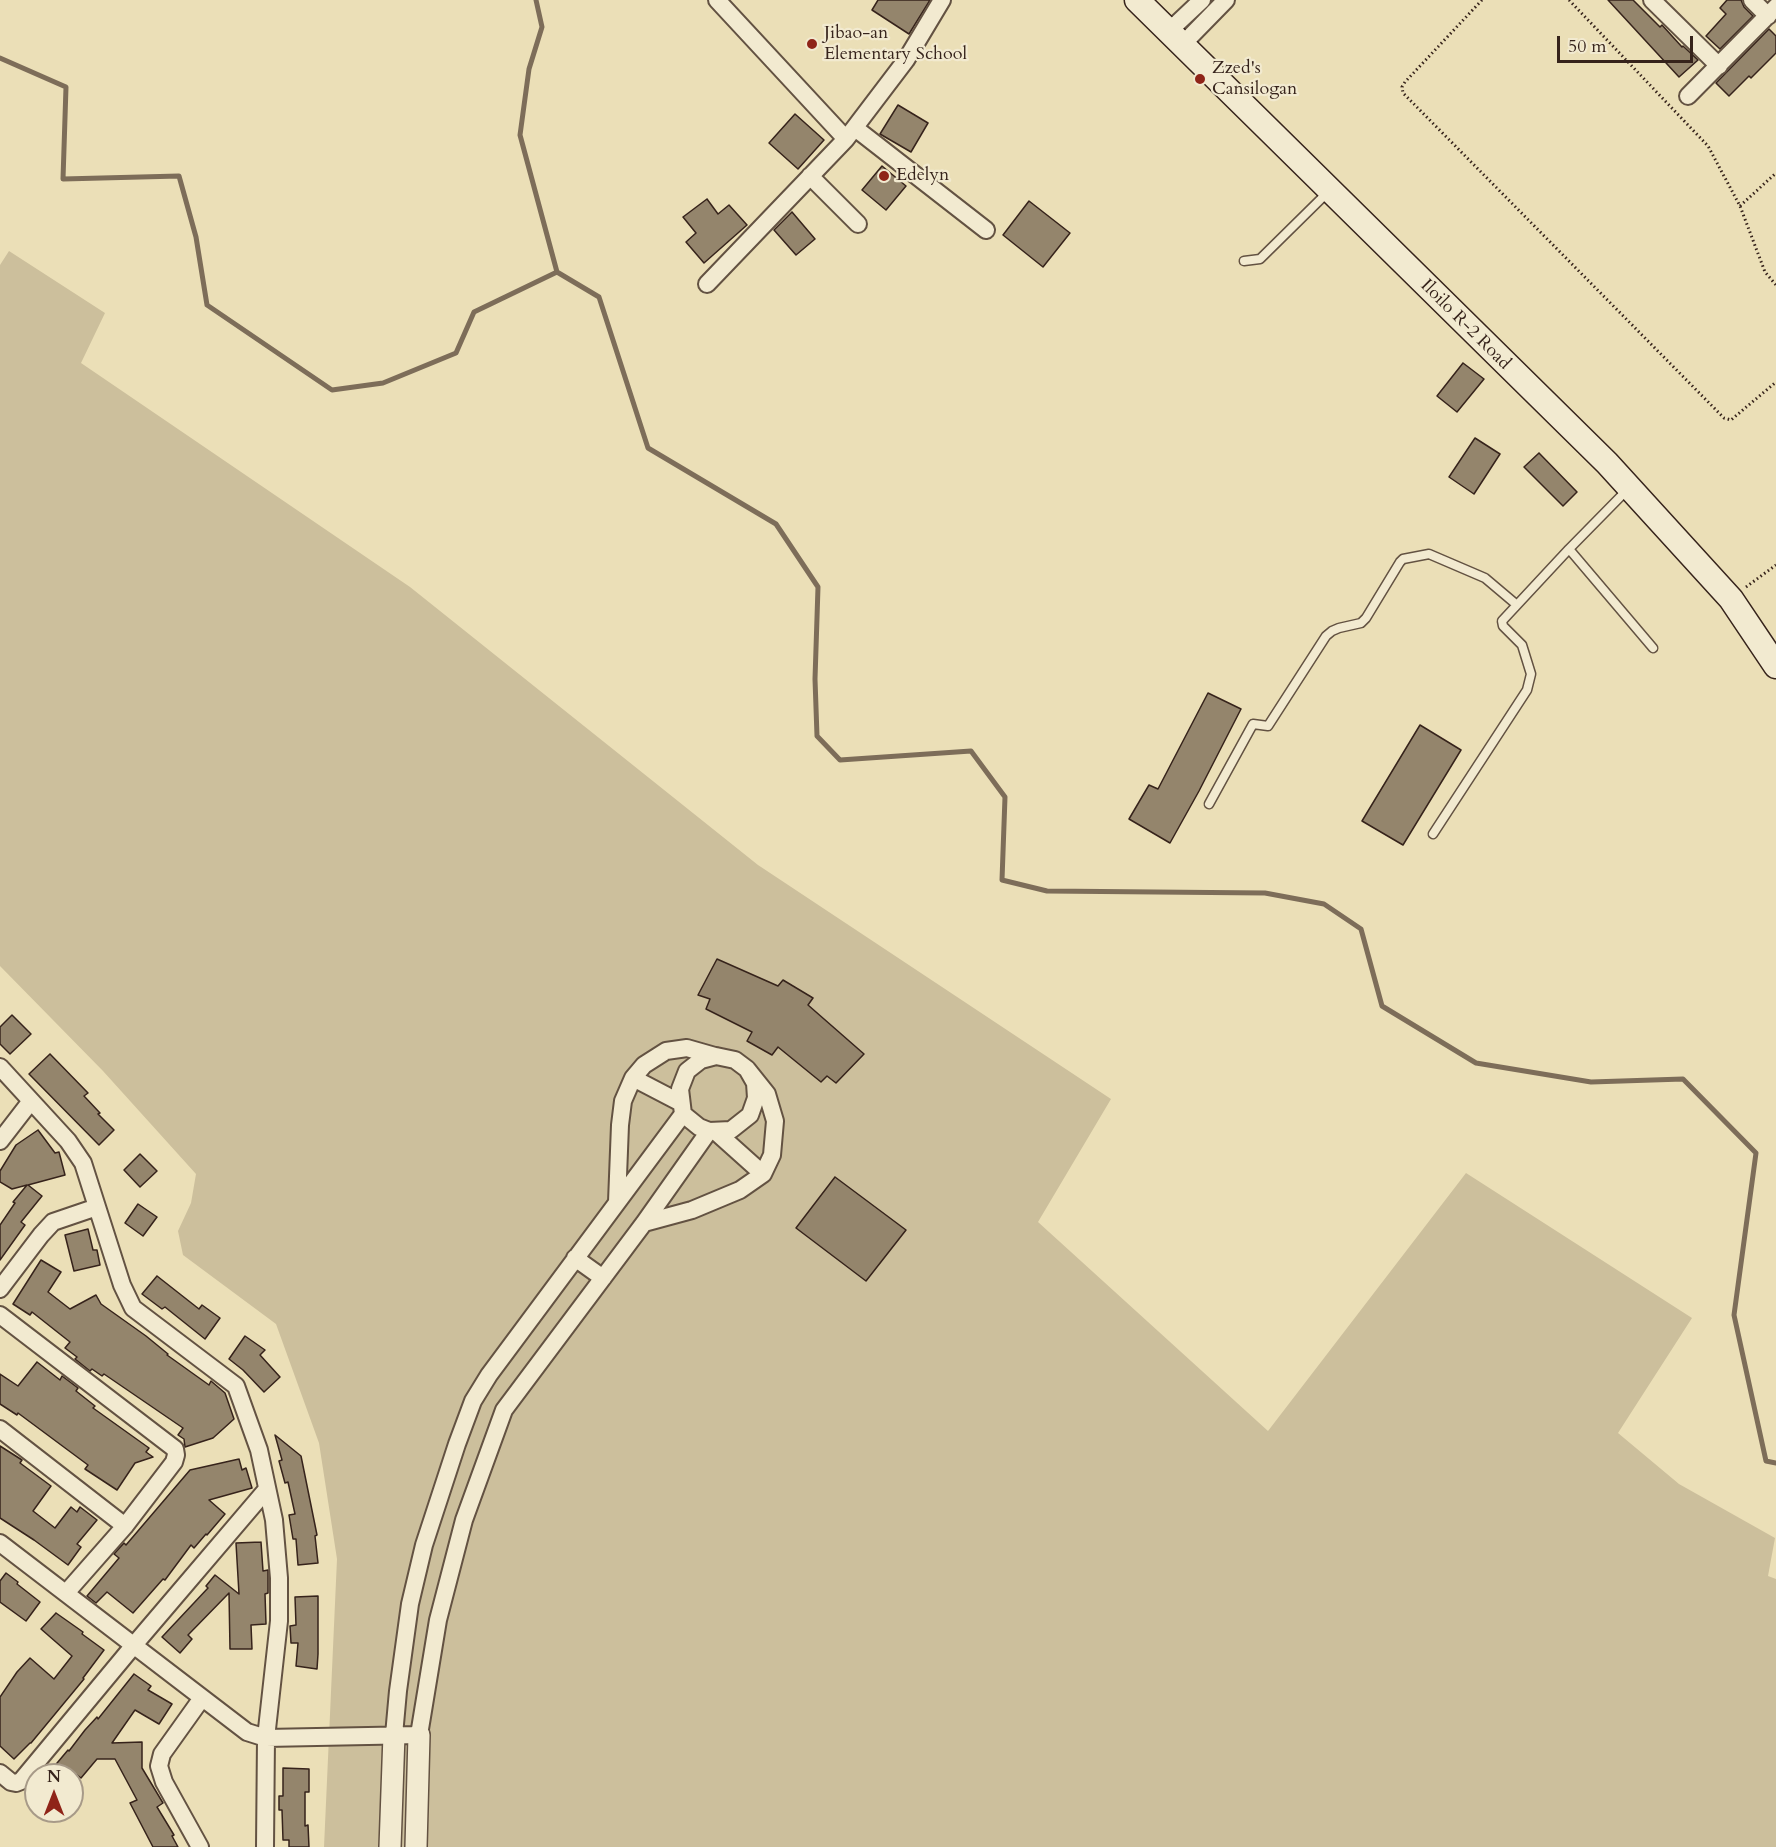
<!DOCTYPE html>
<html>
<head>
<meta charset="utf-8">
<style>
	body { margin:0 }
	#map { position:relative; width:1776px; height:1847px; overflow:hidden; background:#ebdfb7; font-family:Cardo,serif }
	canvas { display:block }
	.north { position:absolute; left:24px; top:1763px; width:60px; height:60px; box-sizing:border-box; background:#f2ead0; border:2px solid #a79a88; border-radius:50%; rotate:0deg; font-size:16px; font-weight:700; line-height:24px; text-align:center; color:#36231b }
	.north::after { content:''; display:block; margin:auto; width:21px; height:27px; background:#8f2418; clip-path:polygon(50% 0,100% 100%,50% 72%,0 100%) }
	.scale { position:absolute; left:1557px; top:36px; width:136px; height:27px; box-sizing:border-box; border:3px solid #36231b; border-top:0; padding-left:8px; font-size:18px; line-height:21px; white-space:nowrap; color:#36231b; -webkit-text-stroke:4px #f2ead0; paint-order:stroke }
</style>
</head>
<body>
<div id="map">
<canvas width="1776" height="1847"></canvas>
<div class="north">N</div>
<div class="scale">50 m</div>
</div>
<script>
const context = document.querySelector('canvas').getContext('2d');
context.lineJoin = 'round';
function fillPath(path, color) {
  context.fillStyle = color;
  context.fill(path, 'evenodd');
}
function poly(rows) {
  const path = new Path2D();
  for (const r of rows) {
    path.moveTo(r[0], r[1]);
    for (let i = 2; i < r.length; i += 2) path.lineTo(r[i], r[i + 1]);
  }
  return path;
}
function trace(path, color, width, dash) {
  context.strokeStyle = color;
  context.lineWidth = width;
  context.lineCap = dash ? 'butt' : 'round';
  context.setLineDash(dash || []);
  context.stroke(path);
}
function label(font, color, halo, rows, align = 'center') {
  context.font = font + ' Cardo,serif';
  context.lineWidth = 4.5;
  context.setLineDash([]);
  context.textBaseline = 'middle';
  context.strokeStyle = halo;
  context.fillStyle = color;
  for (const [text, x, y, turn = 0] of rows) {
    context.save();
    context.translate(x, y);
    context.rotate((+turn || 0) * Math.PI / 180);
    context.textAlign = isNaN(turn) ? turn : align;
    if (halo) context.strokeText(text, 0, 0);
    context.fillText(text, 0, 0);
    context.restore();
  }
}
fillPath(poly([
	[9,251,105,313,81,363,410,587,758,865,1111,1099,1038,1222,1268,1431,1466,1173,1692,1318,1618,1433,1679,1484,1775,1538,1768,1576,1776,1579,1776,1847,324,1847,337,1559,319,1443,276,1324,183,1255,178,1231,191,1203,196,1174,103,1071,0,966,0,265]
]), '#ccbf9c');
trace(poly([
	[536,0,542,27,529,69,520,135,557,272],
	[0,58,66,87,63,179,179,176,196,237,207,305,332,390,383,383,456,353,474,312,557,272,599,297,648,448,776,524,818,587,815,679,817,736,840,760,971,751,1005,797,1002,880,1047,891,1265,893,1324,904,1361,929,1382,1006,1476,1063,1591,1082,1683,1079,1756,1153,1734,1315,1766,1461,1776,1463]
]), '#7d6d59', 5);
const building = poly([
	[878,0,930,0,909,34,872,10,878,0],
	[1608,0,1633,0,1660,27,1662,25,1682,47,1683,46,1698,60,1679,77,1608,0],
	[1727,0,1741,0,1744,7,1753,16,1720,49,1706,36,1726,14,1720,8,1727,0],
	[1769,29,1776,36,1776,53,1751,78,1749,76,1729,96,1716,83,1769,29],
	[898,105,928,123,911,152,880,134,898,105],
	[795,114,824,140,798,169,769,143,795,114],
	[882,166,906,186,886,210,862,190,882,166],
	[707,199,718,214,729,205,747,225,704,263,686,242,696,233,683,217,707,199],
	[1029,201,1070,233,1043,267,1003,235,1029,201],
	[792,212,815,239,796,255,774,230,792,212],
	[1463,363,1484,379,1457,412,1437,396,1463,363],
	[1475,438,1500,454,1474,494,1449,477,1475,438],
	[1539,453,1577,492,1563,506,1524,467,1539,453],
	[1208,693,1241,709,1199,791,1170,843,1129,819,1149,785,1158,789,1208,693],
	[1420,725,1461,750,1403,845,1362,821,1420,725],
	[717,959,778,986,783,980,813,998,808,1005,864,1054,836,1083,827,1076,821,1082,778,1047,772,1055,747,1041,752,1032,706,1009,710,999,698,995,717,959],
	[12,1015,31,1034,10,1054,0,1044,0,1027,12,1015],
	[50,1054,88,1093,84,1096,100,1113,98,1114,114,1130,99,1145,29,1074,50,1054],
	[38,1130,55,1153,59,1152,65,1175,28,1185,42,1196,21,1222,25,1225,0,1260,0,1225,15,1203,13,1202,27,1185,12,1189,0,1182,0,1171,16,1145,38,1130],
	[140,1154,157,1171,140,1187,124,1170,140,1154],
	[835,1177,906,1230,866,1281,796,1228,835,1177],
	[138,1204,157,1217,143,1236,125,1223,138,1204],
	[88,1229,93,1250,97,1250,100,1265,74,1271,65,1235,88,1229],
	[41,1260,61,1272,48,1292,70,1309,96,1295,101,1304,146,1336,168,1354,167,1355,209,1385,211,1381,225,1393,234,1419,213,1438,185,1447,184,1439,178,1435,183,1428,104,1374,102,1376,92,1369,90,1371,75,1359,77,1357,65,1348,70,1342,32,1312,30,1315,13,1304,41,1260],
	[157,1276,199,1309,202,1305,220,1318,205,1339,165,1307,162,1309,142,1294,157,1276],
	[245,1336,265,1350,260,1355,280,1377,264,1392,243,1370,229,1359,245,1336],
	[37,1362,60,1380,62,1376,78,1388,76,1391,95,1406,93,1408,149,1448,146,1452,153,1457,135,1463,117,1490,85,1469,88,1465,18,1413,17,1415,0,1404,0,1374,18,1386,37,1362],
	[275,1435,301,1456,317,1535,315,1536,318,1563,298,1565,296,1539,293,1539,289,1515,295,1514,288,1482,285,1483,279,1461,282,1460,275,1435],
	[0,1446,22,1460,20,1463,51,1486,33,1511,55,1528,71,1507,77,1512,80,1507,97,1520,77,1544,81,1547,68,1565,34,1540,0,1518,0,1446],
	[239,1459,242,1470,246,1468,252,1488,209,1500,225,1514,207,1535,206,1534,194,1548,191,1545,165,1580,163,1579,133,1613,107,1592,96,1603,87,1596,119,1558,114,1554,124,1543,126,1545,190,1470,239,1459],
	[261,1542,263,1571,268,1570,268,1593,265,1594,266,1624,251,1625,252,1649,230,1649,229,1593,188,1635,192,1639,180,1653,162,1637,208,1588,206,1586,215,1575,239,1594,236,1543,261,1542],
	[6,1573,18,1582,17,1584,40,1602,26,1621,0,1602,0,1581,6,1573],
	[318,1596,318,1654,317,1669,296,1666,298,1643,291,1643,290,1626,296,1625,295,1597,318,1596],
	[56,1613,83,1632,82,1634,104,1650,83,1678,84,1679,31,1743,30,1743,14,1759,0,1746,0,1697,17,1672,30,1658,54,1679,72,1656,41,1629,56,1613],
	[134,1674,151,1686,148,1690,172,1704,159,1724,135,1710,112,1743,142,1742,142,1768,163,1803,157,1807,174,1835,172,1836,178,1847,153,1847,130,1803,137,1800,115,1759,97,1759,81,1778,77,1775,47,1775,68,1750,69,1751,85,1730,97,1717,98,1719,134,1674],
	[283,1768,309,1769,309,1792,305,1792,305,1826,308,1825,309,1847,289,1847,289,1840,283,1840,282,1810,279,1810,279,1796,283,1796,283,1768]
]);
fillPath(building, '#94856c');
trace(building, '#36231b', 1.5);
const service = poly([
	[1244,261,1260,259,1329,191],
	[1569,549,1653,648],
	[1209,804,1253,724,1268,726,1326,636,1332,631,1339,628,1361,623,1366,618,1400,562,1403,559,1429,554,1485,578,1517,605],
	[1433,834,1527,690,1531,674,1522,645,1503,626,1502,621,1569,549,1627,490]
]);
const minor = poly([
	[717,0,846,139],
	[1652,0,1719,66],
	[1752,0,1768,16],
	[1169,31,1202,0],
	[1183,44,1226,0],
	[1688,96,1776,7],
	[855,128,986,230],
	[810,176,858,224],
	[707,284,846,139,906,60,942,0],
	[716,1056,735,1060,747,1069,755,1083,756,1098,750,1115,731,1130,709,1131,699,1127,683,1114,680,1089,687,1071,701,1060,716,1056],
	[0,1067,68,1141,83,1163,122,1285,133,1308,236,1386,259,1450,274,1520,279,1578,279,1621,266,1738,265,1847],
	[633,1078,681,1103],
	[715,1131,763,1174],
	[0,1141,31,1101],
	[617,1202,620,1125,623,1101,633,1078,644,1065,666,1051,687,1048,715,1056],
	[644,1223,692,1210,740,1190,763,1174,772,1155,775,1121,767,1094,747,1069],
	[575,1258,603,1278],
	[0,1289,41,1235,53,1222,97,1207],
	[0,1315,175,1449,176,1455,174,1462,125,1526,66,1593],
	[0,1429,125,1526],
	[0,1543,247,1732,266,1738,419,1735,438,1620,464,1520,504,1410,644,1223,709,1131],
	[394,1735,398,1691,410,1604,424,1545,457,1444,473,1401,489,1375,683,1114],
	[0,1773,11,1782,16,1783,21,1781,134,1645,267,1489],
	[200,1847,164,1782,159,1766,162,1754,202,1698]
]);
const tertiary = poly([
	[390,1847,394,1735],
	[416,1847,419,1735]
]);
const secondary = poly([
	[1137,0,1607,463,1731,599,1776,666]
]);
trace(service, '#635242', 11);
trace(minor, '#635242', 20);
trace(tertiary, '#635242', 24);
trace(secondary, '#36231b', 27);
trace(poly([
	[1482,0,1405,82,1402,87,1403,93,1724,418,1731,420,1776,382],
	[1569,0,1708,146,1740,206,1765,272,1776,285],
	[1740,206,1776,173],
	[1746,587,1776,565]
]), '#36231b', 3, [1.5, 3]);
trace(service, '#f2ead0', 8);
trace(minor, '#f2ead0', 16);
trace(tertiary, '#f2ead0', 21);
trace(secondary, '#f2ead0', 24);
for (const [x, y, r, color] of [
	[812,44,6,"#8f2418"],
	[1200,79,6,"#8f2418"],
	[884,176,6,"#8f2418"]
]) {
  const dot = new Path2D();
  dot.arc(x, y, r, 0, 2 * Math.PI);
  context.fillStyle = color;
  context.fill(dot);
  trace(dot, '#f2ead0', 2);
}
label('18px', '#36231b', '#f2ead0', [
	["Jibao-an",824,34],
	["Elementary School",824,55],
	["Zzed's",1212,69],
	["Cansilogan",1212,90],
	["Edelyn",896,176]
], 'left');
label('18px', '#36231b', '#f2ead0', [
	["Iloilo R-2 Road",1465,325,45]
]);
</script>
</body>
</html>
